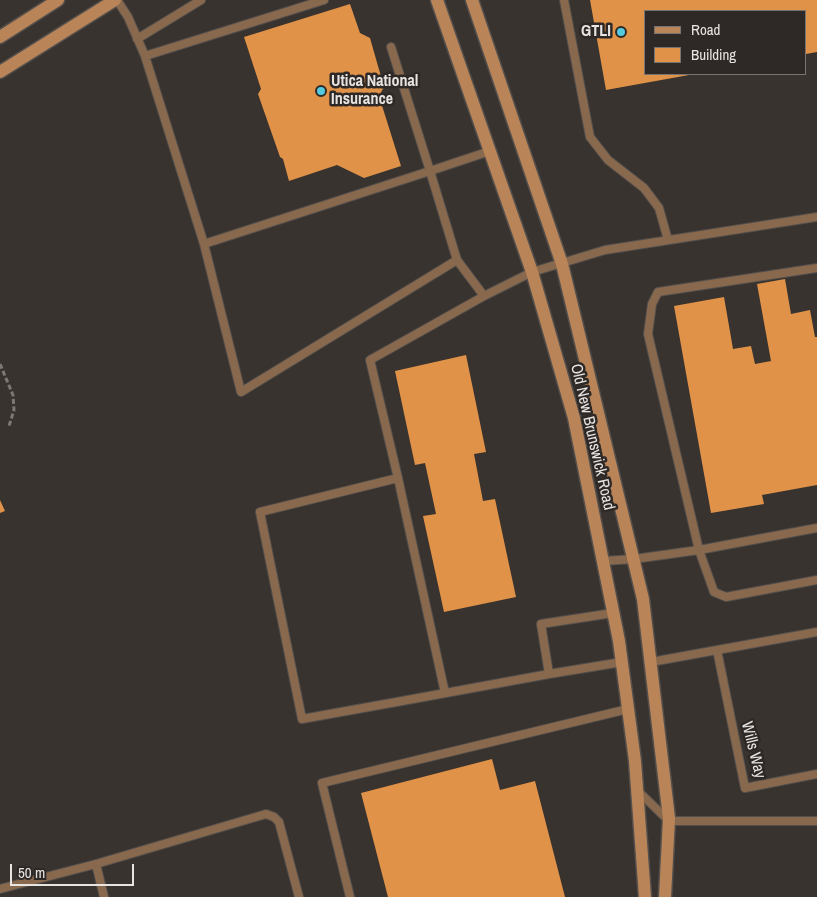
<!DOCTYPE html>
<html>
<head>
<meta charset="utf-8">
<style>
	body { margin:0 }
	#map { position:relative; width:817px; height:897px; overflow:hidden; background:#38332f; font-family:"Archivo Narrow",sans-serif }
	canvas { display:block }
	.legend { position:absolute; left:644px; top:10px; width:162px; height:65px; box-sizing:border-box; background:#2e2926; border:1px solid #787471; margin:0; padding:6px 9px; list-style:none; font-size:15px; color:#e7e4e2 }
	.legend li { display:flex; align-items:center; gap:10px; height:25px }
	.legend b { width:25px; border:1px solid #787471 }
	.scale { position:absolute; left:10px; top:864px; width:124px; height:22px; box-sizing:border-box; border:2px solid #e7e4e2; border-top:0; padding-left:6px; font-size:15px; line-height:18px; white-space:nowrap; color:#e7e4e2; -webkit-text-stroke:4px #2e2926; paint-order:stroke }
</style>
</head>
<body>
<div id="map">
<canvas width="817" height="897"></canvas>
<ul class="legend">
<li><b style="height:6px;background:#b98558"></b>Road</li>
<li><b style="height:14px;background:#e09249"></b>Building</li>
</ul>
<div class="scale">50 m</div>
</div>
<script>
const context = document.querySelector('canvas').getContext('2d');
context.lineJoin = 'round';
function fillPath(path, color) {
  context.fillStyle = color;
  context.fill(path, 'evenodd');
}
function poly(rows) {
  const path = new Path2D();
  for (const r of rows) {
    path.moveTo(r[0], r[1]);
    for (let i = 2; i < r.length; i += 2) path.lineTo(r[i], r[i + 1]);
  }
  return path;
}
function trace(path, color, width, dash) {
  context.strokeStyle = color;
  context.lineWidth = width;
  context.lineCap = dash ? 'butt' : 'round';
  context.setLineDash(dash || []);
  context.stroke(path);
}
function label(font, color, halo, rows, align = 'center') {
  context.font = font + ' "Archivo Narrow",sans-serif';
  context.lineWidth = 5;
  context.setLineDash([]);
  context.textBaseline = 'middle';
  context.strokeStyle = halo;
  context.fillStyle = color;
  for (const [text, x, y, turn = 0] of rows) {
    context.save();
    context.translate(x, y);
    context.rotate((+turn || 0) * Math.PI / 180);
    context.textAlign = isNaN(turn) ? turn : align;
    if (halo) context.strokeText(text, 0, 0);
    context.fillText(text, 0, 0);
    context.restore();
  }
}
fillPath(poly([
	[590,0,817,0,817,52,806,54,806,11,646,11,646,74,689,75,606,90],
	[350,4,360,33,370,38,384,87,379,96,401,166,364,178,337,165,289,181,283,159,280,157,258,94,261,89,244,37],
	[785,279,791,314,810,310,815,337,817,337,817,485,762,495,764,504,711,513,674,306,724,297,733,349,751,346,755,364,771,361,757,284],
	[466,355,486,452,474,454,483,501,495,499,516,597,444,612,423,516,436,514,425,463,415,465,395,371],
	[0,500,5,511,0,513],
	[492,759,500,790,535,781,565,897,388,897,361,793]
]), '#e09249');
const service = poly([
	[117,0,128,17,145,56,204,244],
	[564,0,590,137,608,160,644,188,659,208,668,240],
	[137,39,201,0],
	[391,47,430,171,490,151],
	[145,56,324,0],
	[457,260,241,392,204,244,430,171,457,260,484,296],
	[817,268,658,292,652,304,648,334,699,550,714,592,726,597,817,580],
	[398,478,370,360,484,296,532,272,605,250,817,217],
	[603,561,634,559,699,550,817,528],
	[613,613,541,624,549,674,622,662],
	[717,650,745,788,817,774],
	[651,662,817,632],
	[445,693,398,478,260,512,302,719,402,701,549,674],
	[638,791,669,821,817,821],
	[96,864,104,897],
	[0,889,96,864,266,814,274,817,279,822,299,897],
	[350,897,322,783,628,709]
]);
const secondary = poly([
	[437,0,532,272,574,418,619,641,635,761,645,897],
	[472,0,562,264,643,599,669,818,665,897],
	[0,37,58,0],
	[0,72,115,0]
]);
trace(service, '#544f4c', 10);
trace(secondary, '#544f4c', 15);
trace(poly([
	[0,364,13,395,14,410,9,426]
]), '#7c7874', 3, [5, 2.5]);
trace(service, '#89694d', 8);
trace(secondary, '#b98558', 12);
for (const [x, y, r, color] of [
	[621,32,5,"#55cadf"],
	[321,91,5,"#55cadf"]
]) {
  const dot = new Path2D();
  dot.arc(x, y, r, 0, 2 * Math.PI);
  context.fillStyle = color;
  context.fill(dot);
  trace(dot, '#2e2926', 2);
}
label('bold 16px', '#e7e4e2', '#2e2926', [
	["GTLI",611,32],
	["Utica National",331,82,"left"],
	["Insurance",331,100,"left"]
], 'right');
label('16px', '#e7e4e2', '#2e2926', [
	["Old New Brunswick Road",592,437,77],
	["Wills Way",753,750,76]
]);
</script>
</body>
</html>
